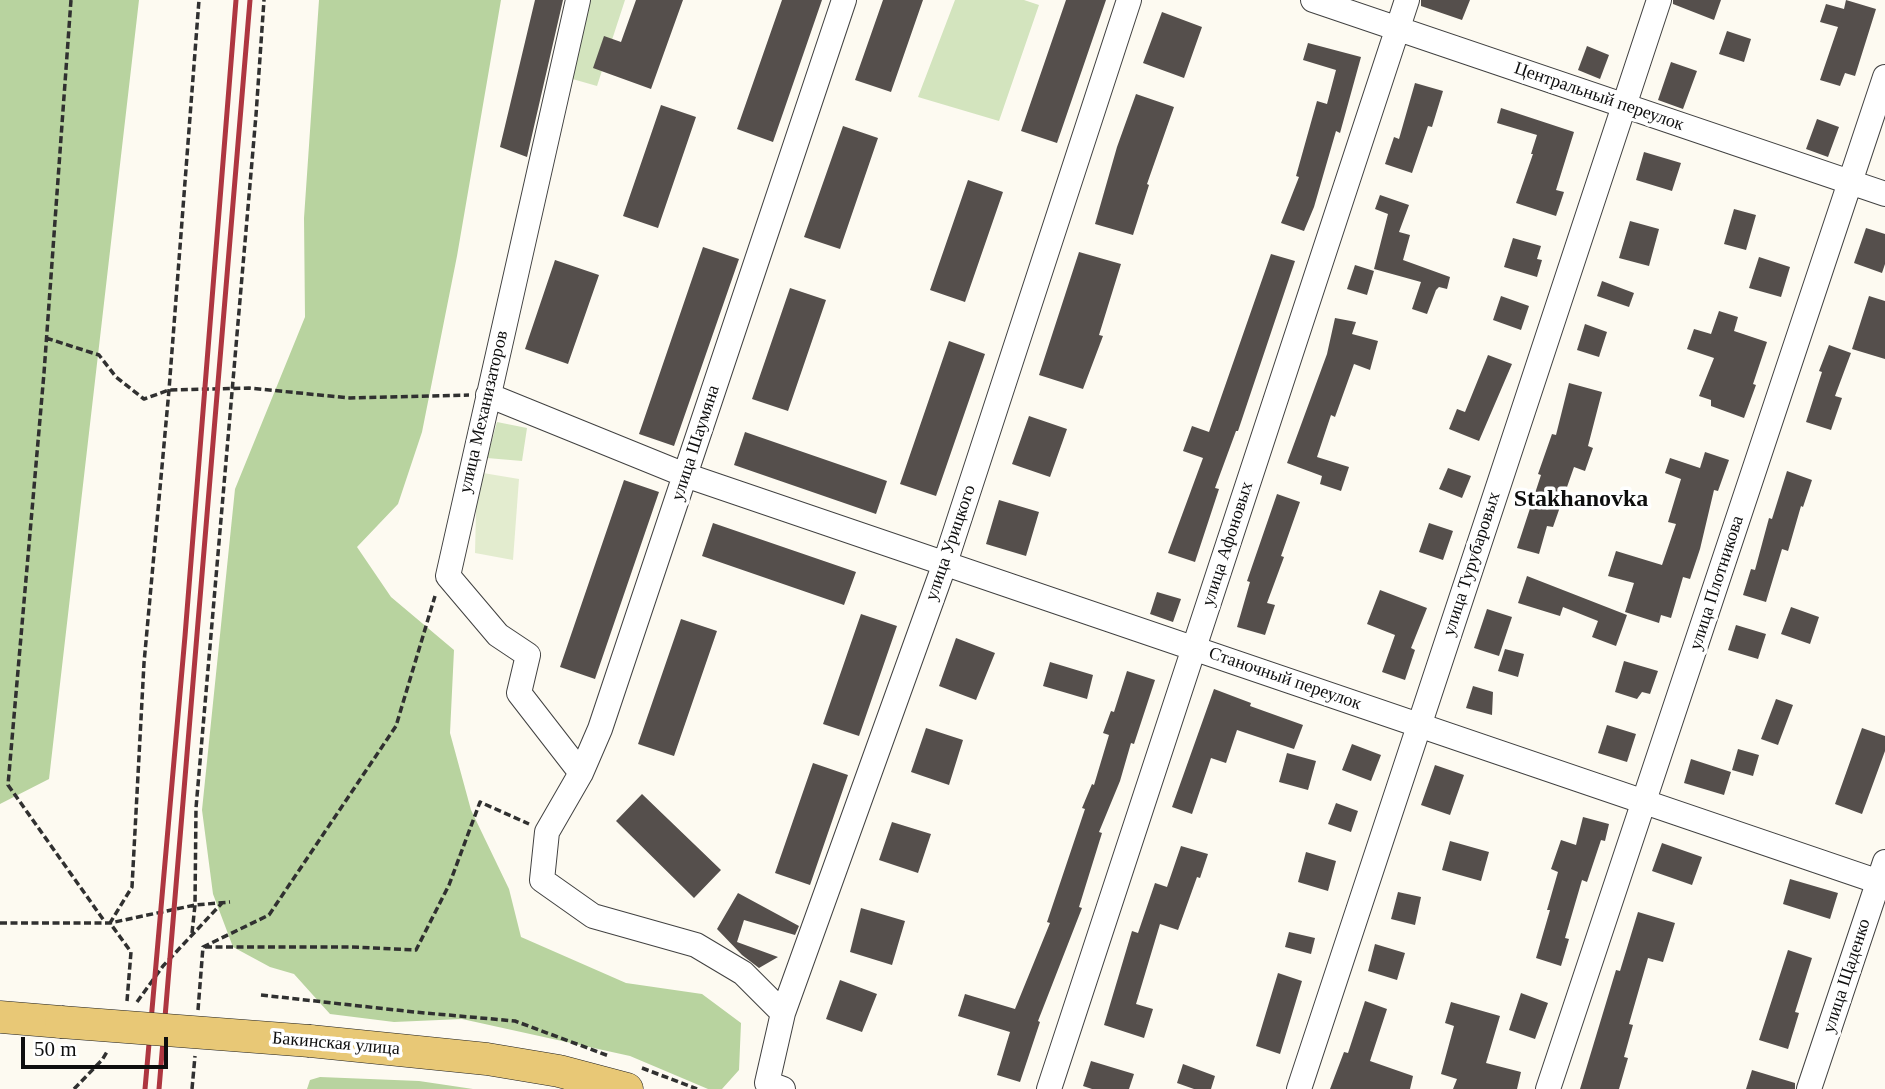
<!DOCTYPE html>
<html>
<head>
<meta charset="utf-8">
<style>
	body { margin:0 }
	#map { position:relative; width:1885px; height:1089px; overflow:hidden; background:#fdfaf1; font-family:"Times New Roman",serif }
	canvas { display:block }
	.scale { position:absolute; left:21px; top:1037px; width:147px; height:32px; box-sizing:border-box; border:4px solid #0e0e0e; border-top:0; padding-left:9px; font-size:21px; line-height:24px; white-space:nowrap; color:#0e0e0e; -webkit-text-stroke:5px #fff; paint-order:stroke }
</style>
</head>
<body>
<div id="map">
<canvas width="1885" height="1089"></canvas>
<div class="scale">50 m</div>
</div>
<script>
const context = document.querySelector('canvas').getContext('2d');
context.lineJoin = 'round';
function fillPath(path, color) {
  context.fillStyle = color;
  context.fill(path, 'evenodd');
}
function poly(rows) {
  const path = new Path2D();
  for (const r of rows) {
    path.moveTo(r[0], r[1]);
    for (let i = 2; i < r.length; i += 2) path.lineTo(r[i], r[i + 1]);
  }
  return path;
}
function trace(path, color, width, dash) {
  context.strokeStyle = color;
  context.lineWidth = width;
  context.lineCap = dash ? 'butt' : 'round';
  context.setLineDash(dash || []);
  context.stroke(path);
}
function label(font, color, halo, rows, align = 'center') {
  context.font = font + ' "Times New Roman",serif';
  context.lineWidth = 7;
  context.setLineDash([]);
  context.textBaseline = 'middle';
  context.strokeStyle = halo;
  context.fillStyle = color;
  for (const [text, x, y, turn = 0] of rows) {
    context.save();
    context.translate(x, y);
    context.rotate((+turn || 0) * Math.PI / 180);
    context.textAlign = isNaN(turn) ? turn : align;
    if (halo) context.strokeText(text, 0, 0);
    context.fillText(text, 0, 0);
    context.restore();
  }
}
fillPath(poly([
	[591,0,625,0,597,86,569,78],
	[955,0,1024,0,1039,5,999,121,918,97],
	[497,422,527,428,522,461,487,458]
]), '#d3e4be');
fillPath(poly([
	[0,0,139,0,49,779,0,804],
	[319,0,501,0,457,256,422,432,398,504,357,547,391,597,454,650,450,733,471,810,509,889,521,937,626,983,702,994,741,1023,739,1070,722,1089,708,1089,630,1056,462,1019,394,1022,330,1014,294,974,270,967,233,947,213,894,202,810,235,489,305,317,304,218],
	[320,1077,419,1081,473,1089,307,1089,310,1080]
]), '#b8d39f');
fillPath(poly([
	[477,472,519,479,513,560,475,553]
]), '#e3eccf');
fillPath(poly([
	[535,0,563,0,527,157,500,147],
	[636,0,683,0,651,89,593,68,604,36,621,42],
	[782,0,822,0,773,142,737,129],
	[883,0,923,0,891,92,855,80],
	[1066,0,1106,0,1057,143,1021,131],
	[1421,0,1470,0,1462,20,1421,6],
	[1673,0,1721,0,1714,20,1673,4],
	[1846,0,1876,9,1855,76,1845,73,1840,86,1820,80,1838,27,1820,22,1826,4,1844,9],
	[1162,12,1202,27,1184,78,1143,63],
	[1727,31,1751,39,1744,62,1719,54],
	[1308,43,1361,57,1340,133,1336,131,1314,207,1304,231,1281,223,1299,177,1296,176,1317,101,1327,104,1336,70,1303,60],
	[1587,46,1609,55,1600,79,1578,70],
	[1671,62,1697,71,1683,109,1658,100],
	[1415,83,1443,91,1432,127,1428,126,1412,173,1385,164,1394,137,1399,139],
	[1136,94,1174,107,1147,184,1149,185,1133,235,1095,224,1117,147],
	[661,105,696,117,658,228,623,216],
	[1501,108,1574,132,1556,190,1564,192,1556,216,1516,203,1533,154,1531,154,1537,135,1497,123],
	[1817,119,1839,127,1828,157,1806,149],
	[843,126,878,138,840,249,804,237],
	[1644,152,1681,163,1672,191,1636,180],
	[968,180,1003,192,965,302,930,290],
	[1380,195,1409,205,1399,232,1410,235,1403,260,1450,277,1447,289,1439,287,1436,290,1427,314,1412,309,1421,282,1374,269,1388,214,1375,209],
	[1734,209,1756,215,1746,250,1724,244],
	[1630,221,1659,229,1649,266,1619,258],
	[1866,228,1885,234,1885,264,1882,273,1854,263],
	[1513,238,1541,246,1537,259,1542,260,1537,277,1504,267],
	[703,247,739,259,674,446,639,434],
	[1079,252,1121,264,1099,335,1103,336,1083,389,1039,375],
	[1271,254,1295,261,1238,431,1236,431,1215,488,1219,489,1195,562,1168,553,1203,458,1183,451,1192,426,1209,432],
	[1759,257,1790,267,1781,297,1749,288],
	[555,260,599,275,568,364,525,349],
	[1355,265,1374,271,1367,295,1347,289],
	[1602,281,1634,293,1629,307,1597,296],
	[790,288,826,300,788,411,752,399],
	[1501,296,1529,306,1521,330,1493,320],
	[1869,296,1885,301,1885,359,1852,349],
	[1719,311,1738,317,1734,331,1767,342,1753,384,1756,385,1744,418,1711,406,1711,400,1699,396,1714,358,1687,349,1694,329,1711,334],
	[1335,318,1356,322,1352,334,1378,341,1370,370,1354,364,1335,417,1331,415,1317,457,1349,467,1341,491,1320,484,1322,476,1287,463,1327,354],
	[1585,324,1607,332,1599,357,1577,350],
	[949,341,985,354,936,496,900,484],
	[1829,345,1851,353,1835,396,1842,398,1831,430,1806,422,1822,372,1819,371],
	[1488,355,1512,364,1479,441,1449,429,1457,409,1465,412],
	[1569,383,1602,392,1588,446,1593,448,1585,471,1574,467,1553,527,1547,526,1539,554,1517,548,1541,475,1538,474,1552,434,1556,435],
	[1029,416,1067,429,1050,477,1012,464],
	[745,432,887,481,876,514,734,465],
	[1705,452,1729,460,1718,491,1714,490,1700,549,1690,579,1683,577,1671,618,1661,615,1659,623,1625,612,1634,583,1608,576,1616,551,1662,565,1676,524,1668,522,1681,479,1665,473,1670,458,1700,468],
	[1448,468,1471,476,1462,498,1439,489],
	[1787,471,1812,480,1803,507,1801,506,1788,551,1782,549,1766,602,1743,595,1751,569,1755,570,1769,518,1772,519],
	[624,480,659,492,595,679,560,667],
	[1277,494,1300,502,1281,556,1284,557,1267,603,1275,605,1265,635,1237,627,1250,582,1247,581],
	[999,500,1039,512,1026,556,986,544],
	[713,523,856,572,844,605,702,556],
	[1429,523,1453,531,1443,560,1419,552],
	[1527,576,1627,615,1616,646,1592,637,1598,621,1563,607,1560,616,1518,603],
	[1380,590,1427,608,1411,648,1415,650,1405,680,1382,672,1395,635,1367,624],
	[1157,592,1181,599,1173,622,1150,614],
	[1791,607,1819,617,1810,644,1781,634],
	[1487,609,1512,617,1499,656,1474,648],
	[861,614,897,626,859,736,823,724],
	[681,619,717,631,674,756,638,744],
	[1736,625,1766,634,1758,659,1728,650],
	[956,638,995,653,976,700,939,686],
	[1505,649,1524,654,1518,677,1498,671],
	[1624,661,1658,671,1650,694,1642,692,1637,699,1615,692],
	[1050,662,1093,675,1087,699,1043,686],
	[1127,671,1155,680,1134,744,1131,743,1120,781,1099,832,1102,833,1079,907,1082,908,1038,1021,1040,1022,1020,1082,997,1075,1010,1032,958,1016,965,994,1015,1009,1050,923,1047,922,1085,809,1082,808,1092,784,1094,785,1109,735,1103,733,1111,711,1114,712],
	[1473,686,1493,692,1492,715,1466,708],
	[1214,689,1251,703,1250,706,1303,725,1294,749,1237,730,1226,763,1211,758,1192,814,1172,807],
	[1776,699,1793,705,1778,745,1761,739],
	[1607,725,1636,734,1627,762,1598,753],
	[926,728,963,740,949,785,911,772],
	[1862,728,1885,736,1885,751,1862,814,1835,804],
	[1352,744,1381,755,1371,781,1342,770],
	[1738,749,1759,755,1753,776,1732,770],
	[1287,753,1316,761,1308,790,1279,782],
	[1691,759,1731,772,1724,795,1684,783],
	[813,763,848,775,810,885,775,873],
	[1435,765,1464,775,1450,815,1421,805],
	[642,794,721,870,694,898,616,821],
	[1336,803,1358,811,1351,832,1328,824],
	[1583,817,1609,824,1605,841,1601,840,1587,882,1582,880,1565,938,1569,939,1561,966,1536,958,1550,910,1547,910,1558,872,1551,869,1561,840,1576,845],
	[892,822,931,834,918,873,879,860],
	[1450,841,1489,852,1481,881,1442,870],
	[1662,843,1702,857,1692,885,1652,871],
	[1181,846,1208,854,1200,878,1197,877,1178,930,1160,924,1136,1004,1153,1009,1144,1038,1104,1025,1132,931,1138,933,1155,883,1167,887],
	[1306,852,1336,861,1328,891,1298,882],
	[1790,879,1838,893,1830,919,1783,904],
	[1398,892,1421,897,1415,925,1391,919],
	[738,893,799,926,795,935,744,920,737,942,778,957,759,968,742,955,717,929],
	[861,908,905,921,892,965,850,952],
	[1638,912,1675,923,1663,962,1648,958,1629,1024,1633,1025,1624,1057,1628,1058,1619,1089,1580,1089,1616,970,1620,971],
	[1289,932,1315,938,1311,954,1285,947],
	[1375,944,1405,953,1397,980,1368,971],
	[1788,950,1812,958,1795,1012,1799,1013,1788,1049,1759,1040],
	[1278,973,1302,981,1280,1054,1256,1046],
	[840,980,877,994,862,1032,826,1019],
	[1521,993,1548,1003,1535,1039,1509,1030],
	[1365,1001,1387,1009,1370,1061,1413,1076,1410,1089,1330,1089,1344,1052,1348,1053],
	[1451,1002,1500,1016,1486,1063,1521,1072,1517,1089,1453,1089,1457,1079,1441,1074,1454,1026,1445,1023],
	[1091,1061,1134,1074,1129,1089,1092,1089,1083,1086],
	[1183,1064,1215,1076,1211,1089,1194,1089,1177,1083],
	[1752,1070,1795,1083,1795,1089,1746,1089]
]), '#554f4c');
const minor = poly([
	[578,0,448,576,498,635,528,655,519,693,581,773],
	[1313,0,1885,194],
	[488,395,685,475,1885,884],
	[783,1013,743,973,696,945,593,916,542,880,547,832,581,773,600,729,844,0],
	[783,1089,767,1083,783,1013,945,563,1129,0],
	[1049,1089,1407,0],
	[1299,1089,1659,0],
	[1548,1089,1885,77],
	[1809,1089,1885,862]
]);
const major = poly([
	[0,1017,61,1022],
	[310,1041,487,1059,559,1071,627,1089]
]);
trace(minor, '#414141', 26);
trace(major, '#1f1f1f', 33);
trace(poly([
	[71,0,44,373,8,785,105,922],
	[46,338,99,355,116,377,144,399,169,390,249,388,350,398,469,395],
	[0,923,110,923,195,905,230,902],
	[192,933,195,905,196,808,256,115,264,0],
	[205,947,351,947,416,950,449,885,480,802,529,824],
	[261,995,414,1012,515,1021,609,1056],
	[127,1001,131,952,110,923,132,887,144,663,169,390,199,0],
	[137,1002,163,966,222,903],
	[198,1010,203,947,269,915,396,726,435,596],
	[642,1068,697,1089],
	[74,1089,102,1060,108,1050],
	[192,1089,195,1056]
]), '#303030', 3.5, [7, 3.5]);
trace(minor, '#fff', 24);
trace(major, '#e8c876', 32);
trace(poly([
	[145,1089,185,636,236,0],
	[159,1089,250,0]
]), '#ae3640', 5);
const majorBridge = poly([
	[61,1022,310,1041]
]);
trace(majorBridge, '#1f1f1f', 33, []);
trace(majorBridge, '#e8c876', 32);
label('18px', '#0e0e0e', '#fff', [
	["Центральный переулок",1599,97,19],
	["улица Механизаторов",484,412,-77],
	["улица Шаумяна",696,443,-72],
	["улица Урицкого",951,543,-71],
	["улица Афоновых",1228,544,-72],
	["улица Турубаровых",1472,564,-72],
	["улица Плотникова",1717,583,-72],
	["Станочный переулок",1285,679,19],
	["улица Щаденко",1847,976,-72],
	["Бакинская улица",336,1044,5]
]);
label('bold 24px', '#0e0e0e', '#fff', [
	["Stakhanovka",1581,500]
]);
</script>
</body>
</html>
